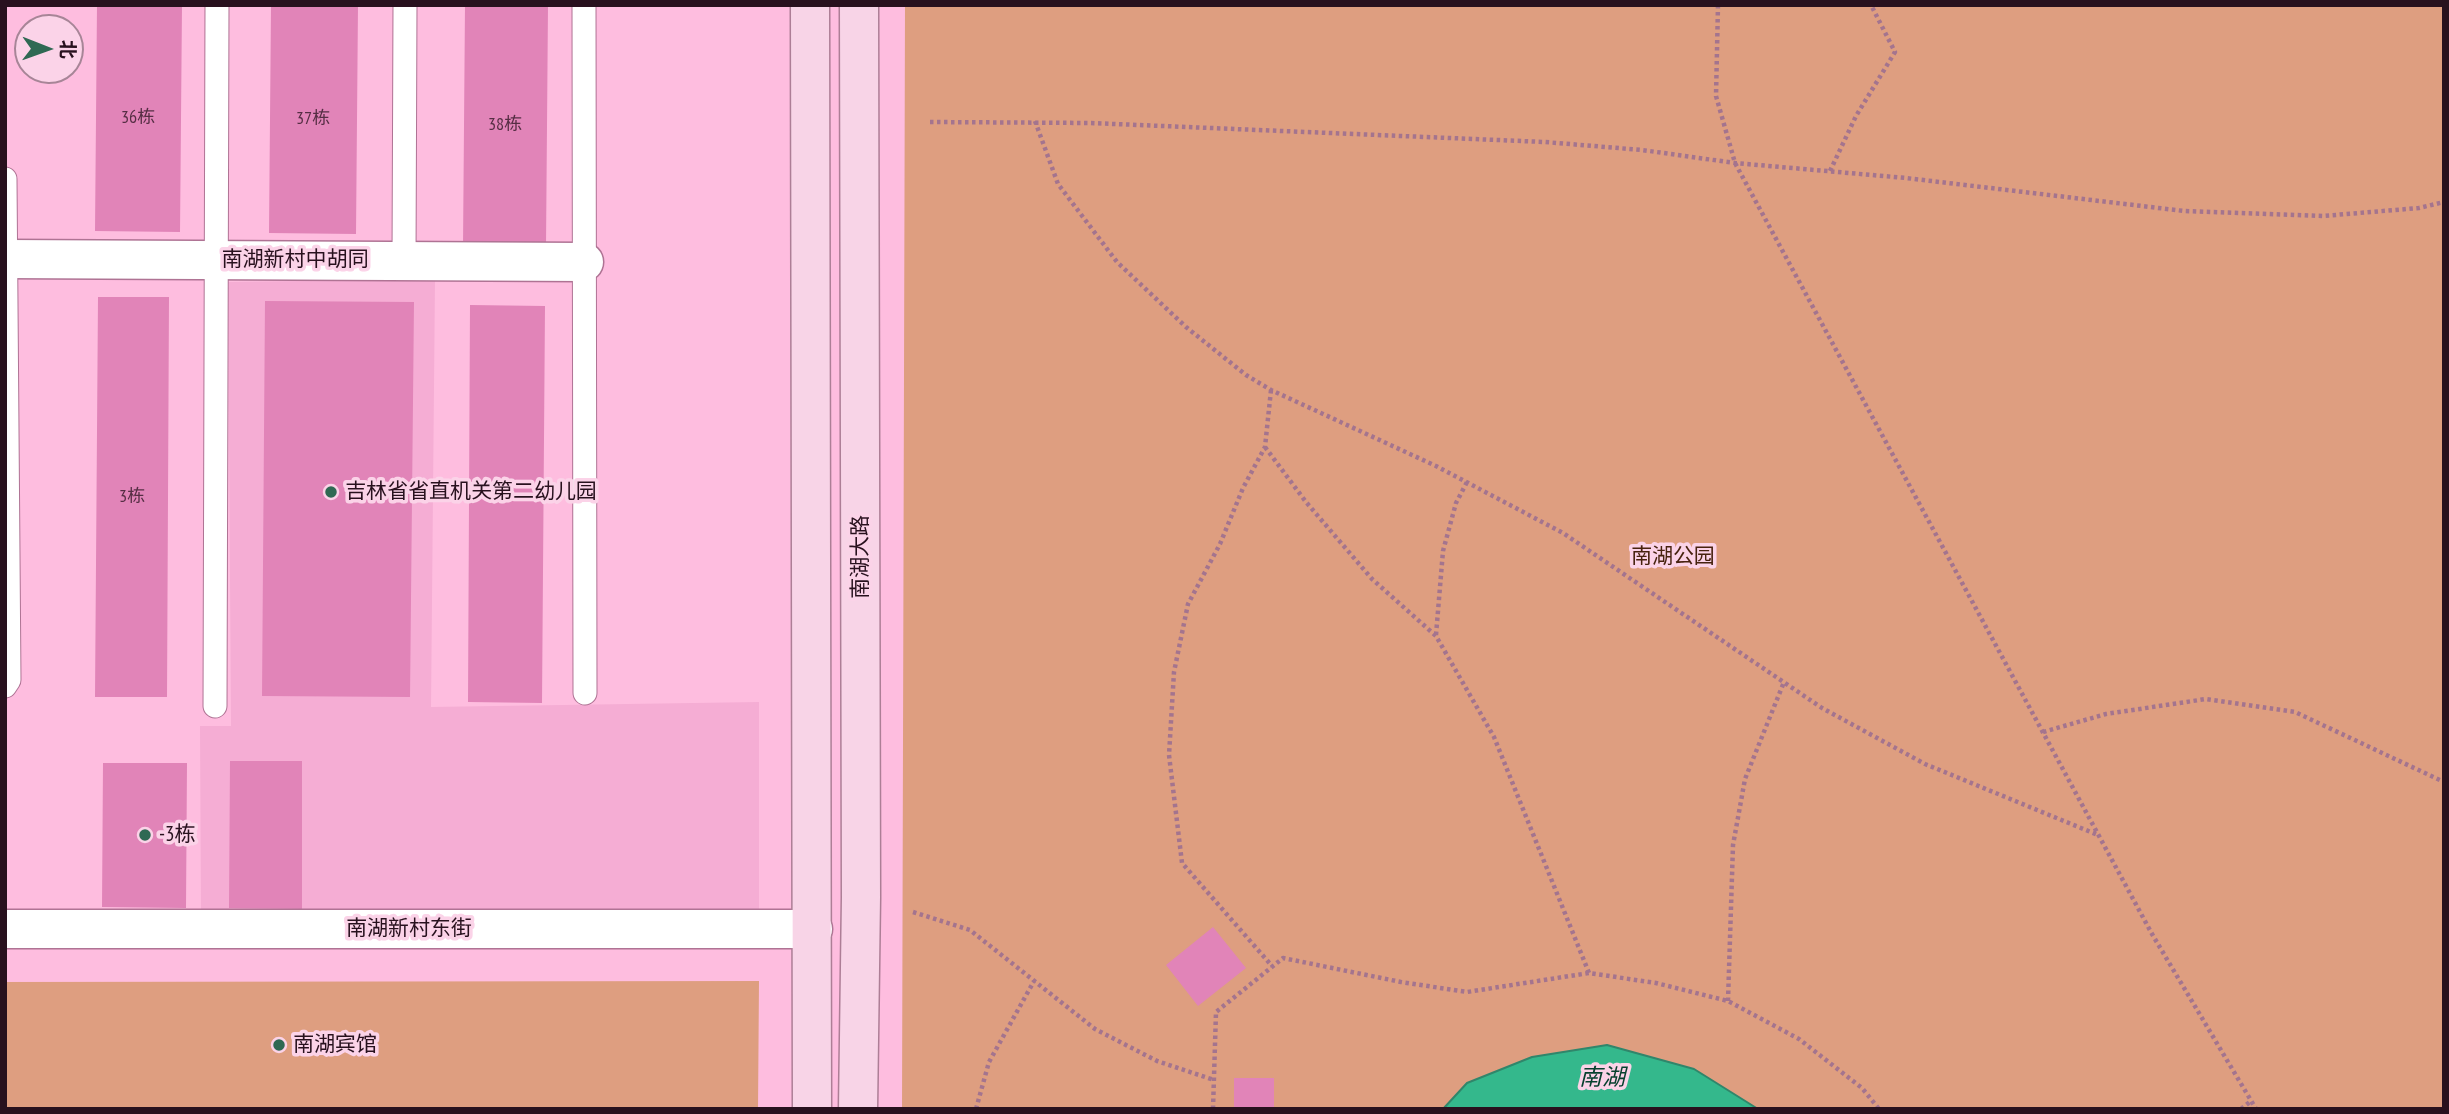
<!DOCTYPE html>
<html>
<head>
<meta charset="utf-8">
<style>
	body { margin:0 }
	#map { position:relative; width:2449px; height:1114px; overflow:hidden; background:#febddf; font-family:"PT Sans Narrow","Noto Sans SC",sans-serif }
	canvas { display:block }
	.frame { position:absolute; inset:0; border:7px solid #28111e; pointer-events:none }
	.north { position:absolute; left:14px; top:14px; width:70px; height:70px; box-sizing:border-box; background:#fbd3e8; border:2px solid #a78597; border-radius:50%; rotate:91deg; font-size:19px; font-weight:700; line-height:28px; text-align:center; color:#28111e }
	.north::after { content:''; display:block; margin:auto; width:24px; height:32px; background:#2f6953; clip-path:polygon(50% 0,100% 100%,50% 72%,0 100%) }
</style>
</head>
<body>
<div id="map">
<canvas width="2449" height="1114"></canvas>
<div class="frame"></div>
<div class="north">北</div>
</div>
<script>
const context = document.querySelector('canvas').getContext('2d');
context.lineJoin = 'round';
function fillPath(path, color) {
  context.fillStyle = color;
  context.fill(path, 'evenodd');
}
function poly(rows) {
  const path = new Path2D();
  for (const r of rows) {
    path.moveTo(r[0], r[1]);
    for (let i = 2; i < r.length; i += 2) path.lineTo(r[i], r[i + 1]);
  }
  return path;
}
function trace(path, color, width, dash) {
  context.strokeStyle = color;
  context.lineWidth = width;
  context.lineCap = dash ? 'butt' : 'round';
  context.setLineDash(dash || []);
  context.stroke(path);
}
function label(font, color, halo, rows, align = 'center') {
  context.font = font + ' "PT Sans Narrow","Noto Sans SC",sans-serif';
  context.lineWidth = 7;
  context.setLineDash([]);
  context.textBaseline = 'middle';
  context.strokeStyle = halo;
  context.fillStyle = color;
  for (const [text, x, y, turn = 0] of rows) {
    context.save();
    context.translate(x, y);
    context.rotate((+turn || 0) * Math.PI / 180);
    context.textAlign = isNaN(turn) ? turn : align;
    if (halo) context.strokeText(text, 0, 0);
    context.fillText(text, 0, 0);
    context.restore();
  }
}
fillPath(poly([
	[435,279,431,707,759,702,759,914,201,917,200,726,231,726,228,282]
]), '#f5add4');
fillPath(poly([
	[905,5,2444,5,2444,1109,902,1109],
	[759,981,758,1109,5,1109,5,982]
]), '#de9e80');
const water = poly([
	[1607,1045,1694,1069,1758,1109,1443,1109,1467,1083,1532,1057,1607,1045]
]);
fillPath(water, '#34b88c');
trace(water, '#30866b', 2);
fillPath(poly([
	[97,5,182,5,180,232,95,231],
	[271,5,358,5,356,234,269,233],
	[465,5,548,5,546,246,463,246],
	[98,297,169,297,167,697,95,697],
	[265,301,414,302,410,697,262,696],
	[470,305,545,306,542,703,468,702],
	[230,761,302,761,302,909,229,908],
	[103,763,187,763,186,908,102,907],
	[1213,927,1246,968,1198,1006,1166,965],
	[1234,1078,1274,1078,1274,1109,1234,1109]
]), '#e184b8');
const service = poly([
	[584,5,585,693],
	[5,179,9,680,5,686],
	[404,261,405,5],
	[215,706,217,5]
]);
const minor = poly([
	[5,259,584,262],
	[5,929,813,929]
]);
const primary = poly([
	[810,5,812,1109],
	[858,1109,861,897,859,5]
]);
trace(service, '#af7394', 25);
trace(minor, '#af7394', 41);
trace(primary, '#ad7e96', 41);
trace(poly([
	[1718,5,1716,96,1735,163,2152,934,2256,1109],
	[1035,121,1058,184,1117,262,1186,327,1246,375,1271,390,1436,466,1563,533,1822,708,1925,764,2098,835],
	[930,122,1091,123,1545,142,1642,150,1735,163,1906,178,2184,211,2323,216,2419,208,2444,202],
	[1830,171,1856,116,1895,52,1871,5],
	[1271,390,1265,447,1243,488,1220,544,1188,604,1174,672,1169,755,1182,863,1272,966],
	[1265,447,1306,502,1372,579,1436,636,1494,737,1589,973],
	[1436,635,1443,551,1456,503,1467,482],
	[2043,732,2106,714,2206,699,2295,712,2444,782],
	[913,912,970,930,1095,1029,1157,1061,1214,1080],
	[1728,1001,1733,845,1745,779,1784,682],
	[976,1109,989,1062,1034,981],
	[1213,1109,1216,1012,1283,958,1401,982,1467,992,1589,973,1656,983,1728,1001,1799,1039,1862,1088,1879,1109],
	[2241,1109,2251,1101]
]), '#a4748e', 4.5, [3.5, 3.5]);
trace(service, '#fff', 23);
trace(minor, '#fff', 38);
trace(primary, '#f8d4e7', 38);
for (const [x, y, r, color] of [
	[331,492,7,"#2f6953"],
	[145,835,7,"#2f6953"],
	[279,1045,7,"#2f6953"]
]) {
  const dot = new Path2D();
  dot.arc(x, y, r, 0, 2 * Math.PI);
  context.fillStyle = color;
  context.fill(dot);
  trace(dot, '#fbd3e8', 2.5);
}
label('18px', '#562e44', null, [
	["36栋",138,118],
	["37栋",313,119],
	["38栋",505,125],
	["3栋",132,497]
]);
label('21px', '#28111e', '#fbd3e8', [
	["南湖新村中胡同",295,260],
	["南湖大路",861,557,-90],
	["南湖新村东街",409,929]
]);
label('21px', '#28111e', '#fbd3e8', [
	["吉林省省直机关第二幼儿园",345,492],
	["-3栋",159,835],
	["南湖宾馆",293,1045]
], 'left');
label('21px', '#47220f', '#fbd3e8', [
	["南湖公园",1673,557]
]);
label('italic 23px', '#07402e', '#fbd3e8', [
	["南湖",1602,1078]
]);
</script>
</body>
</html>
